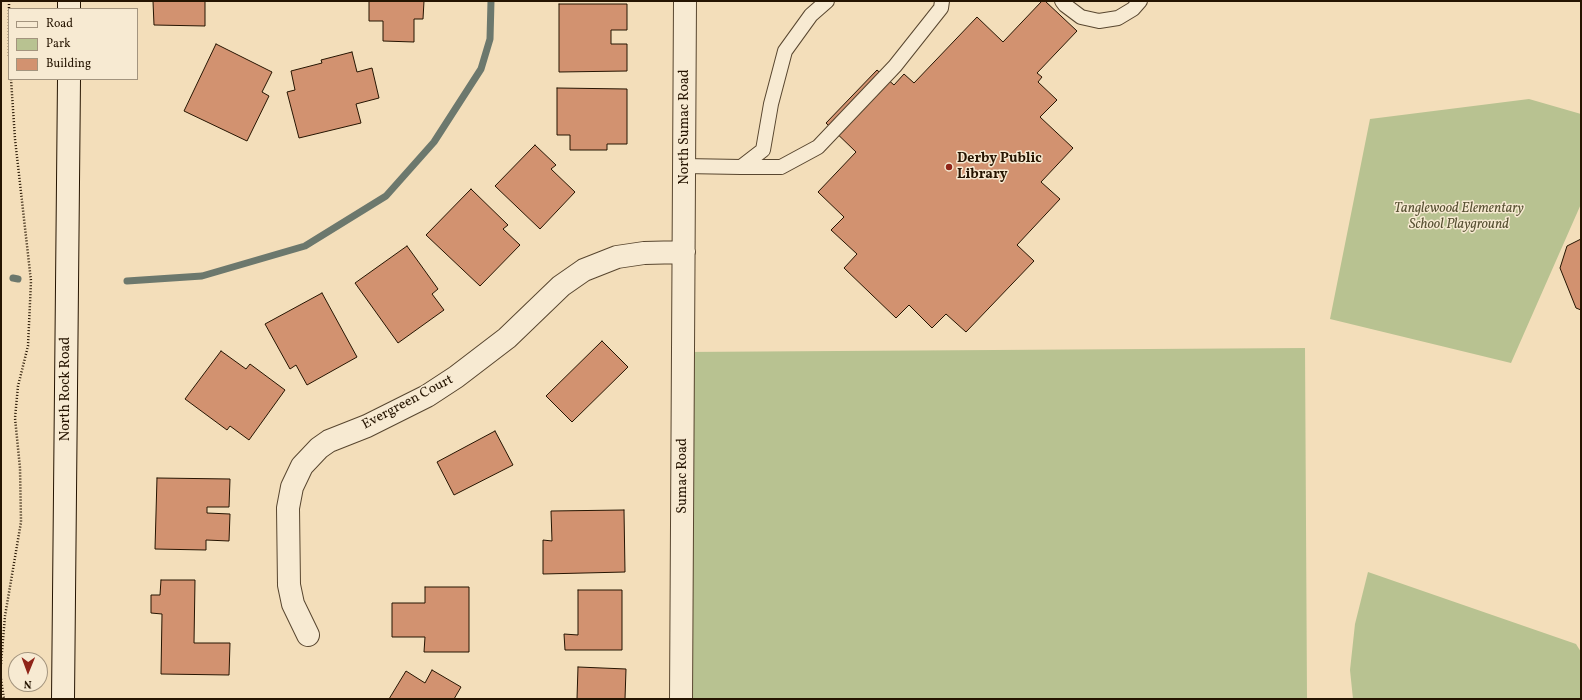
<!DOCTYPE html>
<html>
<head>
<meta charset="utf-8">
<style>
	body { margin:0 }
	#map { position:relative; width:1582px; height:700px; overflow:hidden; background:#f3deba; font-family:Vollkorn,serif }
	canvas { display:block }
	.frame { position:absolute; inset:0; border:2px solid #251401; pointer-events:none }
	.legend { position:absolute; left:8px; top:8px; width:130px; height:72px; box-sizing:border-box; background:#f7ead2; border:1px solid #a3947e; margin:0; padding:5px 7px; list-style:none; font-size:12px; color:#251401 }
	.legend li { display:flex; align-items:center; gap:8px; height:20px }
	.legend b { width:20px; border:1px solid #a3947e }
	.north { position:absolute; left:8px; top:652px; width:40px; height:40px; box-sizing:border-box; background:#f7ead2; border:1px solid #a3947e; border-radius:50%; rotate:181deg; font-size:11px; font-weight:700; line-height:16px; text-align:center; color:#251401 }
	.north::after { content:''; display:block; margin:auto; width:14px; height:18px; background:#8f2418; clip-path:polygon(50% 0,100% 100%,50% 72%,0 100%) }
</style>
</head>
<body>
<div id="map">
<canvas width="1582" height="700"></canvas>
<div class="frame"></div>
<ul class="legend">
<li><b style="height:5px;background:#f7ead2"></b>Road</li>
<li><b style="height:11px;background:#b8c291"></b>Park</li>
<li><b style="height:11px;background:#d29270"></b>Building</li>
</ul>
<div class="north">N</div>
</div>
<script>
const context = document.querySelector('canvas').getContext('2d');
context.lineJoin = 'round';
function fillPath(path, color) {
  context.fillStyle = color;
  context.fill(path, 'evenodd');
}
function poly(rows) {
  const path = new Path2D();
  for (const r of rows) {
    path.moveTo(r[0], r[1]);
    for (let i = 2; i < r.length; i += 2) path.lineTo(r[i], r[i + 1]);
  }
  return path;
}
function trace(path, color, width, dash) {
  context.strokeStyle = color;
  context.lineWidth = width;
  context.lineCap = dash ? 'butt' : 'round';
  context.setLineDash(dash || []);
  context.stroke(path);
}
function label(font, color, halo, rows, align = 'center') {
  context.font = font + ' Vollkorn,serif';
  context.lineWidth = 3;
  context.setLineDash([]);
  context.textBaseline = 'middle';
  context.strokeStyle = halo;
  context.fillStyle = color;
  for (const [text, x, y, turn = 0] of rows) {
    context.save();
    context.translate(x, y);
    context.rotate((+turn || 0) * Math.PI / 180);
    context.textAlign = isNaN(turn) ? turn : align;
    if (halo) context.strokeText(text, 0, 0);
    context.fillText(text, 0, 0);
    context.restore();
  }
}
fillPath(poly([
	[1529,99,1581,114,1581,204,1511,363,1330,319,1370,119],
	[1305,348,1307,699,680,699,683,352],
	[1368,572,1576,644,1581,652,1581,699,1353,699,1350,670,1355,624]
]), '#b8c291');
trace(poly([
	[13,278,18,279],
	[127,281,202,276,305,246,386,196,434,142,481,69,490,39,491,1]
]), '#6c786d', 7);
const building = poly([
	[153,1,205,1,205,26,154,25,153,1],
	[369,1,424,1,423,19,414,19,414,42,383,41,383,21,369,21,369,1],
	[1042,1,1045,1,1077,31,1037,73,1042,77,1038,82,1057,100,1040,117,1073,148,1041,182,1060,199,1017,245,1034,261,966,332,946,314,932,328,909,305,896,318,844,268,857,254,831,230,844,217,818,192,856,152,826,123,877,70,894,85,904,74,914,83,977,17,1003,42,1042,1],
	[559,4,627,4,627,30,611,30,611,44,627,44,627,71,559,72,559,4],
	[216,44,272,72,262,92,269,96,247,141,184,111,216,44],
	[352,52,357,72,372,68,379,98,356,104,361,123,299,138,287,92,295,90,291,71,322,63,321,60,352,52],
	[557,88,627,89,627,144,607,144,607,150,570,150,570,135,557,135,557,88],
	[535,145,556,165,551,169,575,192,540,229,495,186,535,145],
	[471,189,508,225,503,229,520,245,480,286,426,235,471,189],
	[1581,239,1581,310,1576,308,1560,268,1567,246,1581,239],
	[407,246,438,289,432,294,444,310,398,343,355,283,407,246],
	[322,293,357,357,307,385,296,365,290,369,265,324,322,293],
	[602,341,628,367,572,422,546,396,602,341],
	[221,351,246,369,250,364,285,390,249,440,230,426,227,430,185,399,221,351],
	[495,431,513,465,454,495,437,462,495,431],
	[157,478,230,479,229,507,207,507,207,513,230,514,229,541,206,540,206,550,155,549,157,478],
	[624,510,625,572,543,574,543,540,552,541,551,511,624,510],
	[161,580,195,580,194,643,230,643,229,675,161,674,162,614,151,613,151,595,160,595,161,580],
	[425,587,469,587,469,652,424,652,425,637,392,637,392,603,425,603,425,587],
	[578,590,622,590,622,650,565,650,564,634,578,635,578,590],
	[578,667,626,669,625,699,577,699,578,667],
	[432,670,461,687,454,699,389,699,406,671,425,683,432,670]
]);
fillPath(building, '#d29270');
trace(building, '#251401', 1);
const service = poly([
	[1062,1,1065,5,1081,17,1099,21,1118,18,1133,9,1140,1],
	[684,166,741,167,763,150,771,104,785,51,811,15,827,1],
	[741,167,781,167,818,147,895,66,941,8,942,1]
]);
const minor = poly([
	[308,635,293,604,289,585,288,508,292,487,302,466,319,448,329,441,367,426,427,396,456,377,507,338,561,286,584,270,617,257,644,253,684,252],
	[681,699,685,1]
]);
const secondary = poly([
	[69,9,69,1],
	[63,699,69,79]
]);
trace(service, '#58462f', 16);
trace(minor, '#58462f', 24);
trace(secondary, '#251401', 24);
trace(poly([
	[9,1,9,57],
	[1,664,5,616,21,522,20,468,15,418,18,386,28,346,31,281,15,139,11,79],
	[1,679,4,699]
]), '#251401', 2.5, [1, 2]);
trace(service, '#f7ead2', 14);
trace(minor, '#f7ead2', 22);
trace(secondary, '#f7ead2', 22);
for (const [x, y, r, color] of [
	[949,167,4,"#8f2418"]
]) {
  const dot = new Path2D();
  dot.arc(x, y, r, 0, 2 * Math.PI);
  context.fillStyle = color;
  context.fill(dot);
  trace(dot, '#f7ead2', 1.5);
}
label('14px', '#251401', '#f7ead2', [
	["North Sumac Road",685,127,-90],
	["North Rock Road",66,389,-90],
	["Evergreen Court",408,403,-28],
	["Sumac Road",683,476,-90]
]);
label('bold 14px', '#251401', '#f7ead2', [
	["Derby Public",957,159],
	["Library",957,175]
], 'left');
label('italic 14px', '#585133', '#f7ead2', [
	["Tanglewood Elementary",1459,209],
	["School Playground",1459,225]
]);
</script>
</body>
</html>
